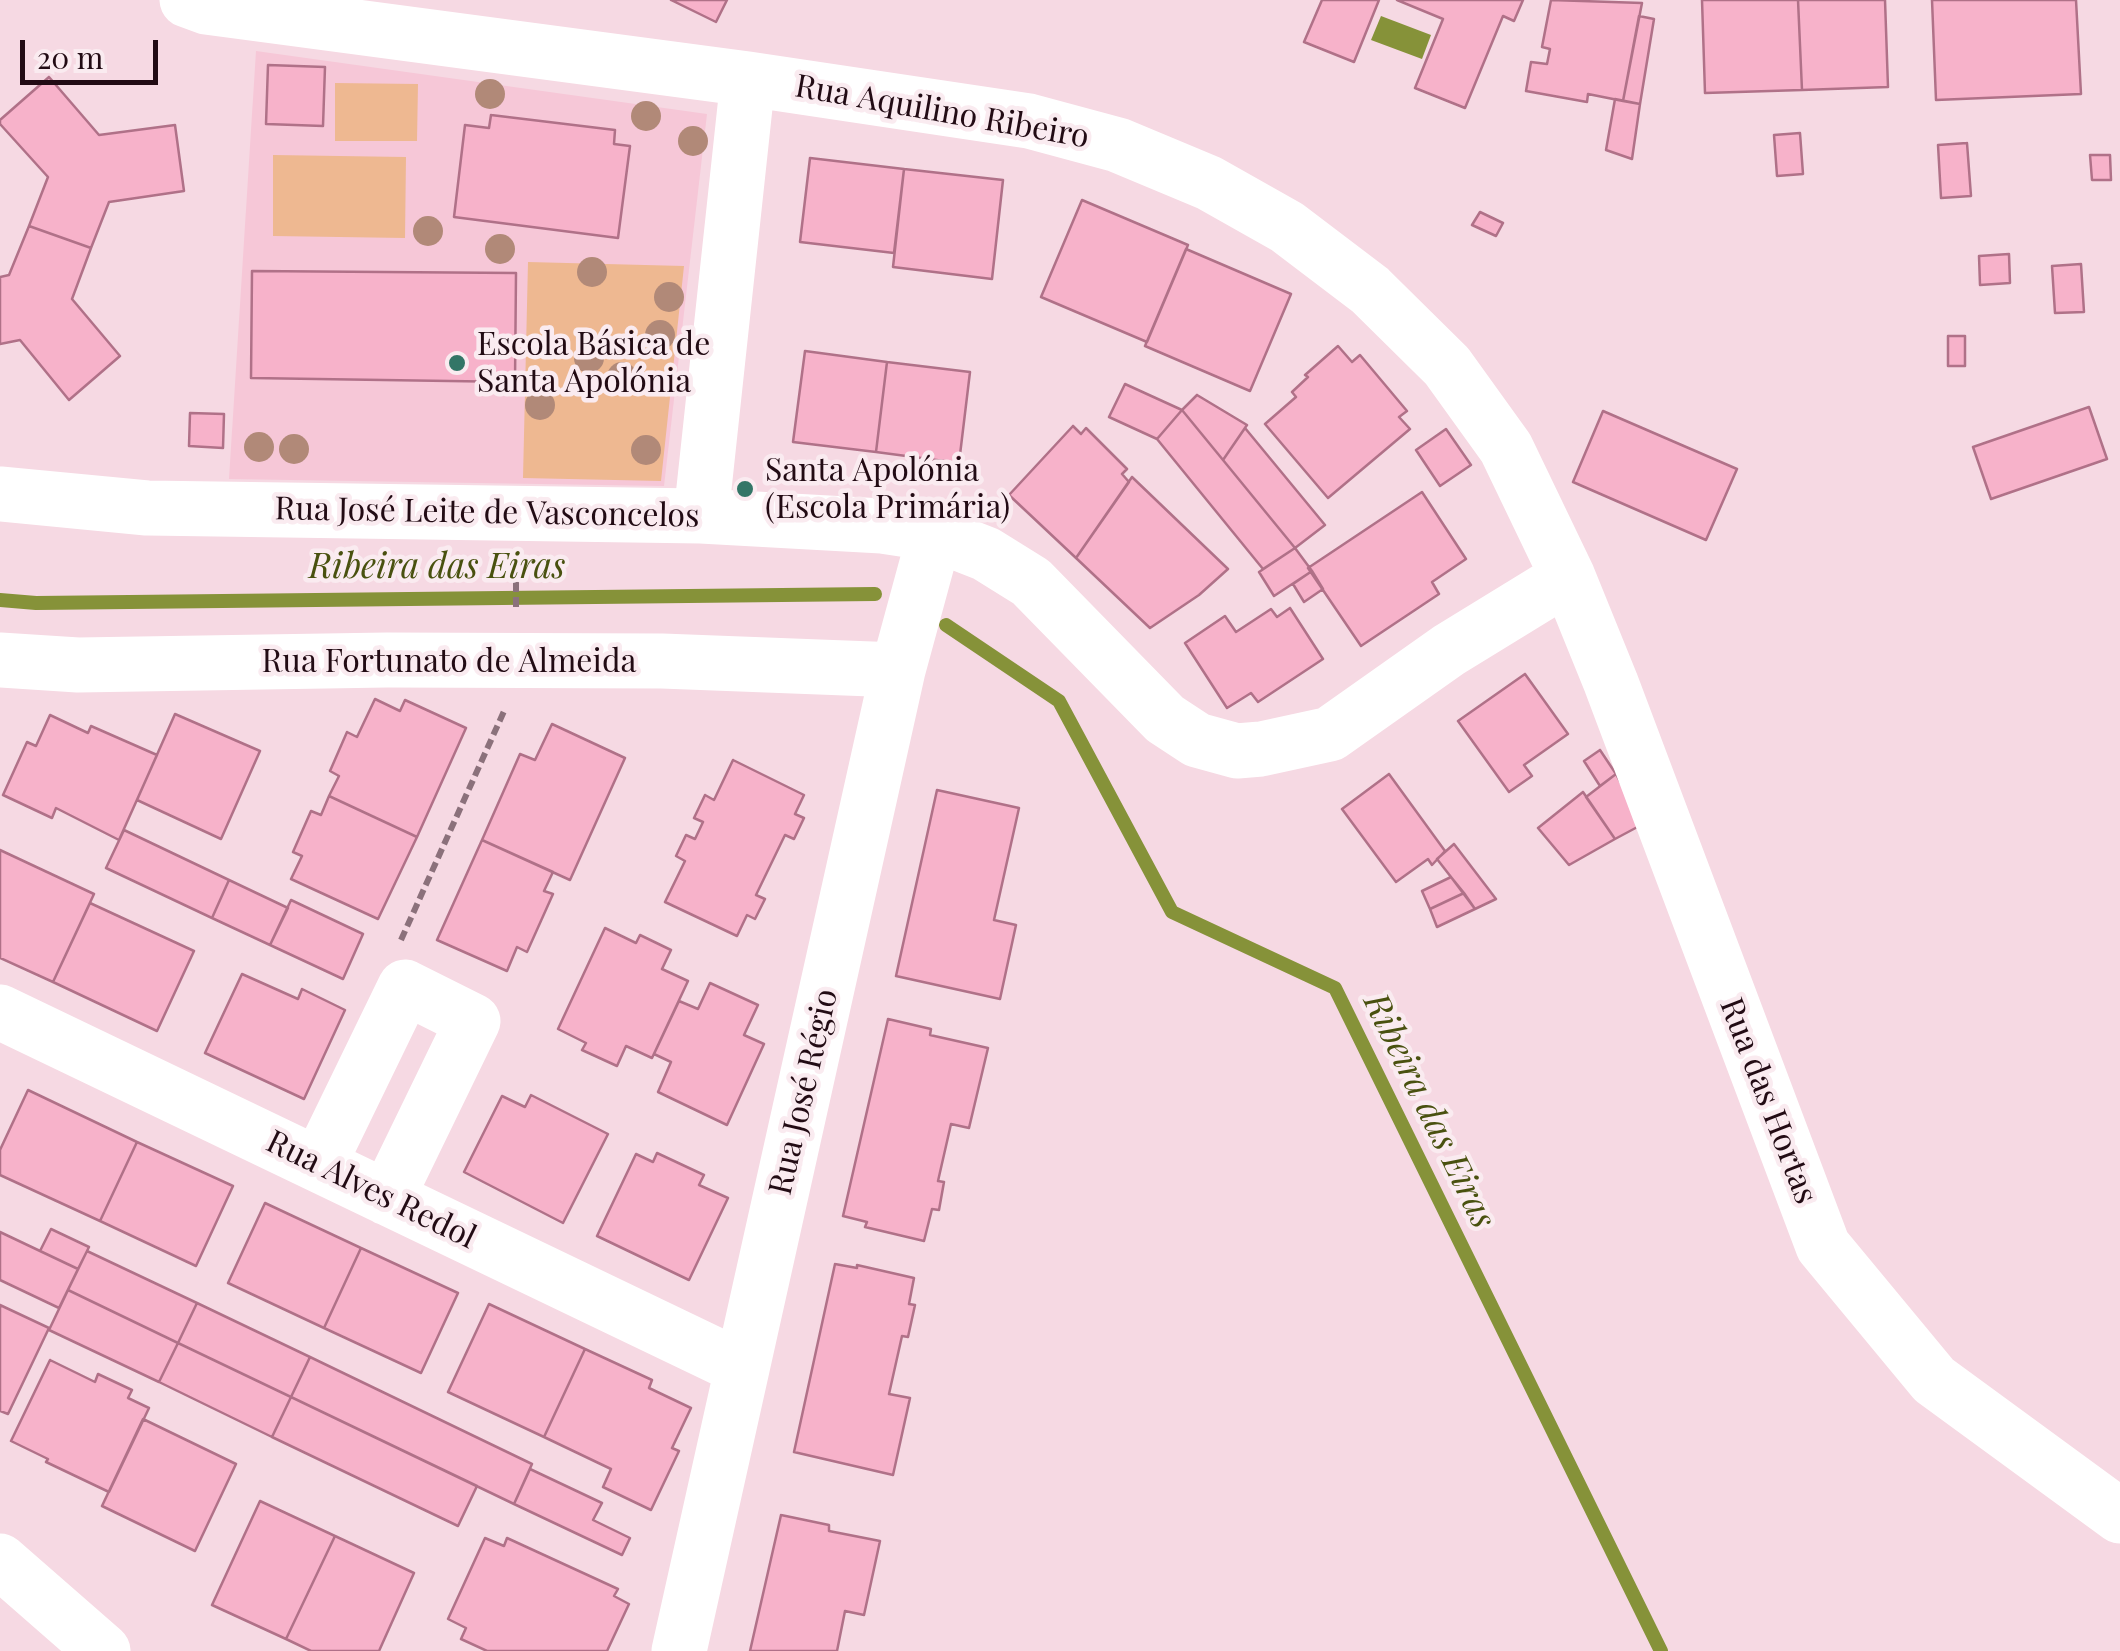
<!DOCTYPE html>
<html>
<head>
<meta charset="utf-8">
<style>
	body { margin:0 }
	#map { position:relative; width:2120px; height:1651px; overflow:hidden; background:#f6d9e3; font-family:"Playfair Display",serif }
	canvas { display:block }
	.scale { position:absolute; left:20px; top:40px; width:138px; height:45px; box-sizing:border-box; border:5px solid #220b14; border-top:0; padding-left:12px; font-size:30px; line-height:35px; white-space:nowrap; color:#220b14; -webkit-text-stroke:8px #faebf0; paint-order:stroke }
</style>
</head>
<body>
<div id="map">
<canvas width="2120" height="1651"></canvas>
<div class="scale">20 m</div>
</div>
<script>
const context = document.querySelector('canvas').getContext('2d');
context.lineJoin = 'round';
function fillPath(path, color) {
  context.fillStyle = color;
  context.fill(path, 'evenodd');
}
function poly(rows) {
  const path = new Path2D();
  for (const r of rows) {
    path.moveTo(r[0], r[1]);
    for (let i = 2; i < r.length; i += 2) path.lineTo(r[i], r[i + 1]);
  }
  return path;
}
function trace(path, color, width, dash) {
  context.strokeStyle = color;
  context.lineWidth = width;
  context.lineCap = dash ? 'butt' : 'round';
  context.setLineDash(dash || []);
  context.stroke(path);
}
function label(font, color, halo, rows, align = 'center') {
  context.font = font + ' "Playfair Display",serif';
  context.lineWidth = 9;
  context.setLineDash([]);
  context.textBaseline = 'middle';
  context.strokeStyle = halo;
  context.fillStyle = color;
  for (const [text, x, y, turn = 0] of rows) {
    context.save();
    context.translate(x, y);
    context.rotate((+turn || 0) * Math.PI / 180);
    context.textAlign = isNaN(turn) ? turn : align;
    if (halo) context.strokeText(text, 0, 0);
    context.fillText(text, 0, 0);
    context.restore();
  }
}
fillPath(poly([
	[256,51,707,114,664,486,229,479]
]), '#f6c7d7');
fillPath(poly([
	[335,83,418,84,417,141,335,141],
	[273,155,406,157,405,238,273,236],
	[528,262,684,266,661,481,523,478]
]), '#eeb891');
fillPath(poly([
	[1381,16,1431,35,1422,59,1371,40]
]), '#869239');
trace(poly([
	[0,600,36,603,875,594],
	[946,625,1059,701,1172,912,1335,988,1661,1651]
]), '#869239', 14);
const building = poly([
	[671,0,727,0,716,22,671,0],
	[1322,0,1379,0,1354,62,1304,42,1322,0],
	[1397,0,1523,0,1514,21,1503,16,1465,108,1415,88,1443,19,1397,0],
	[1551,0,1642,3,1623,101,1588,94,1587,102,1526,91,1531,62,1547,64,1550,49,1542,47,1551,0],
	[1702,0,1798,0,1802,90,1705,93,1702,0],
	[1798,0,1885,0,1888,87,1802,90,1798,0],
	[1932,0,2076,0,2081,94,1936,100,1932,0],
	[1639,16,1654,19,1640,104,1623,101,1639,16],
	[268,65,325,67,323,126,266,124,268,65],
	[49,77,99,135,175,125,184,191,109,202,91,248,29,226,48,177,0,124,0,120,49,77],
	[1615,99,1640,104,1632,159,1606,150,1615,99],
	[491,115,615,130,614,144,630,146,618,238,454,217,465,125,489,128,491,115],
	[1800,133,1803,174,1777,176,1774,135,1800,133],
	[1967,143,1971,196,1941,198,1938,145,1967,143],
	[2090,155,2110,155,2111,180,2092,180,2090,155],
	[810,158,904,169,894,253,800,242,810,158],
	[904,169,1003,180,992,279,893,267,904,169],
	[1082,200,1188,245,1147,342,1041,297,1082,200],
	[1480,212,1503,223,1496,236,1472,225,1480,212],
	[29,226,91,248,72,299,120,356,69,400,20,340,0,344,0,277,9,275,29,226],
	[1186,249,1291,294,1250,391,1145,346,1186,249],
	[2009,254,2010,283,1980,285,1979,256,2009,254],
	[2081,264,2084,312,2055,313,2052,266,2081,264],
	[252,271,516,273,515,382,251,378,252,271],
	[1948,336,1965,336,1965,366,1948,366,1948,336],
	[1338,346,1352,362,1360,355,1407,411,1399,417,1410,429,1328,498,1265,424,1296,397,1292,392,1308,377,1305,375,1338,346],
	[805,351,887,362,876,452,793,442,805,351],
	[887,362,970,372,959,463,876,452,887,362],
	[1125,384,1182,410,1157,439,1109,417,1125,384],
	[1197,395,1247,425,1223,460,1182,410,1197,395],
	[2089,407,2107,459,1991,499,1973,447,2089,407],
	[1182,410,1223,460,1295,548,1263,569,1157,439,1182,410],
	[1603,411,1737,469,1706,540,1573,482,1603,411],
	[190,413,224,414,223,448,189,446,190,413],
	[1073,426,1081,434,1086,428,1127,469,1122,474,1129,482,1076,558,1009,495,1073,426],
	[1245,428,1325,525,1295,548,1223,460,1245,428],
	[1446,429,1471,465,1440,486,1416,450,1446,429],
	[1132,477,1228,569,1199,595,1150,628,1076,558,1132,477],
	[1422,492,1466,559,1432,582,1439,594,1361,646,1308,568,1422,492],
	[1295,548,1312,571,1274,596,1259,572,1295,548],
	[1312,571,1323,589,1304,602,1293,584,1312,571],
	[1290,608,1323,659,1258,702,1251,693,1227,708,1185,643,1225,616,1236,632,1271,609,1277,617,1290,608],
	[1525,674,1568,734,1524,765,1532,776,1509,792,1458,721,1525,674],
	[375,699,400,711,405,700,466,728,417,837,329,796,339,776,330,771,347,732,357,737,375,699],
	[175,714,260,751,221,839,137,800,175,714],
	[50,715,88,733,91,726,157,755,119,840,56,808,52,818,3,795,27,742,36,746,50,715],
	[552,724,625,758,570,880,482,840,520,754,535,760,552,724],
	[1600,750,1616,774,1600,786,1584,761,1600,750],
	[733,760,804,795,795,814,804,818,794,839,785,835,756,895,765,899,755,919,747,915,737,936,665,902,685,861,676,856,686,835,695,839,703,822,694,818,705,795,714,800,733,760],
	[1389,774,1445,851,1432,865,1428,859,1396,882,1342,809,1389,774],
	[1616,774,1643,824,1615,839,1586,797,1616,774],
	[937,790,1019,808,994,920,1016,925,1000,999,896,976,937,790],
	[1583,792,1615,839,1569,865,1538,828,1583,792],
	[329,796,417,837,378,919,291,879,302,856,293,852,311,811,321,815,329,796],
	[124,830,229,880,212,918,106,868,124,830],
	[482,840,553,872,544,891,553,894,527,952,517,947,507,971,437,940,482,840],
	[1454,844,1496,899,1475,909,1451,877,1437,859,1454,844],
	[0,850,94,894,53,982,0,958,0,850],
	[1451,877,1464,893,1430,909,1422,891,1451,877],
	[229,880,288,908,270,945,212,918,229,880],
	[1464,893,1475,909,1437,927,1430,909,1464,893],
	[291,900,363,934,343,979,270,945,291,900],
	[90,903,194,951,157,1031,53,982,90,903],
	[605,928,636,943,640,935,671,950,662,969,688,981,652,1058,626,1046,617,1066,582,1050,586,1043,558,1029,605,928],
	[242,974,298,999,302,989,345,1010,304,1099,205,1053,242,974],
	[710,983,758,1005,744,1035,764,1044,727,1125,658,1092,671,1062,654,1054,679,1001,698,1009,710,983],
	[888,1019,931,1029,930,1035,988,1048,969,1128,951,1124,938,1181,944,1182,939,1210,932,1209,924,1241,865,1227,867,1222,843,1216,888,1019],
	[28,1090,137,1142,100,1221,0,1175,0,1150,28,1090],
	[531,1095,608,1134,563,1223,464,1172,502,1096,525,1107,531,1095],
	[137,1142,233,1186,196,1266,100,1221,137,1142],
	[657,1153,704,1175,699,1185,728,1198,689,1280,597,1236,636,1154,653,1162,657,1153],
	[265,1203,361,1248,324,1328,228,1283,265,1203],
	[51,1229,89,1247,78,1269,40,1251,51,1229],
	[0,1232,78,1269,59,1308,0,1280,0,1232],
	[361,1248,458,1293,421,1373,324,1328,361,1248],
	[87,1251,197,1303,178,1343,68,1290,87,1251],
	[835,1264,857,1268,857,1265,914,1278,909,1304,915,1305,908,1337,902,1336,889,1394,910,1398,893,1475,794,1452,835,1264],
	[68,1290,178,1343,159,1382,49,1330,68,1290],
	[197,1303,310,1357,291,1397,178,1343,197,1303],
	[489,1304,585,1349,544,1437,448,1392,489,1304],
	[0,1305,49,1328,8,1414,0,1411,0,1305],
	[178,1343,291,1397,272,1437,159,1382,178,1343],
	[585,1349,652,1380,649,1388,691,1408,672,1448,679,1451,651,1510,603,1487,611,1469,544,1437,585,1349],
	[310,1357,532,1464,514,1504,291,1397,310,1357],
	[50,1360,95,1382,98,1374,132,1390,128,1398,149,1408,109,1492,46,1462,48,1459,11,1441,50,1360],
	[291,1397,477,1486,458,1526,272,1437,291,1397],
	[143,1419,236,1464,195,1551,102,1506,143,1419],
	[530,1469,602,1503,593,1520,630,1538,622,1555,514,1504,530,1469],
	[260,1501,335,1536,286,1639,212,1605,260,1501],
	[781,1515,829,1525,829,1531,880,1541,864,1615,845,1611,837,1651,750,1651,781,1515],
	[335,1536,414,1573,379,1651,311,1651,286,1639,335,1536],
	[485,1538,504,1546,507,1538,618,1589,614,1596,629,1604,607,1651,487,1651,461,1639,466,1628,448,1619,485,1538]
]);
fillPath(building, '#f7b2ca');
trace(building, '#b07188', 2.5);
trace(poly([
	[516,567,516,611],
	[401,940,505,709]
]), '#8b717b', 6, [10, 5]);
trace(poly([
	[187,0,206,7,748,79,1029,121,1118,145,1209,183,1287,227,1370,290,1447,366,1506,448,1568,577,1611,683,1823,1246,1934,1380,2120,1516],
	[0,494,147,508,701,516,882,526,935,534,986,554,1031,582,1165,719,1197,740,1237,751,1261,749,1330,734,1449,650,1568,577],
	[701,516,748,79],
	[0,660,78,665,387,660,662,661,898,670],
	[0,1012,742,1368],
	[319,1164,405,987,473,1021,387,1198],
	[0,1561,103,1651],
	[679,1651,898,670,935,534]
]), '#fff', 55);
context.fillStyle = '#b18978';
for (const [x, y] of [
	[490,94],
	[646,116],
	[693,141],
	[428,231],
	[500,249],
	[592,272],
	[669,297],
	[660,335],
	[589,358],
	[622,377],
	[540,405],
	[259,447],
	[294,449],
	[646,450]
]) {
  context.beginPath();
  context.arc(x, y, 15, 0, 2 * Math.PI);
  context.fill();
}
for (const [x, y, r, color] of [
	[457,363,10,"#337667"],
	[745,489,10,"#337667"]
]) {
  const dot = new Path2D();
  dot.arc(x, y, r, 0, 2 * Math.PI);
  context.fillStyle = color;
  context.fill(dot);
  trace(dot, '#faebf0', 4);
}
label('32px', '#220b14', '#faebf0', [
	["Rua Aquilino Ribeiro",942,112,10],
	["Rua José Leite de Vasconcelos",487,513,1],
	["Rua Fortunato de Almeida",449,662],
	["Rua José Régio",804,1092,-77],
	["Rua das Hortas",1768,1101,69],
	["Rua Alves Redol",371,1190,26]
]);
label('32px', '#220b14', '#faebf0', [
	["Escola Básica de",477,345],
	["Santa Apolónia",477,382],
	["Santa Apolónia",765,471],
	["(Escola Primária)",765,508]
], 'left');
label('italic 35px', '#49510f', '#faebf0', [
	["Ribeira das Eiras",437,567],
	["Ribeira das Eiras",1429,1111,64]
]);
</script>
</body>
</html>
